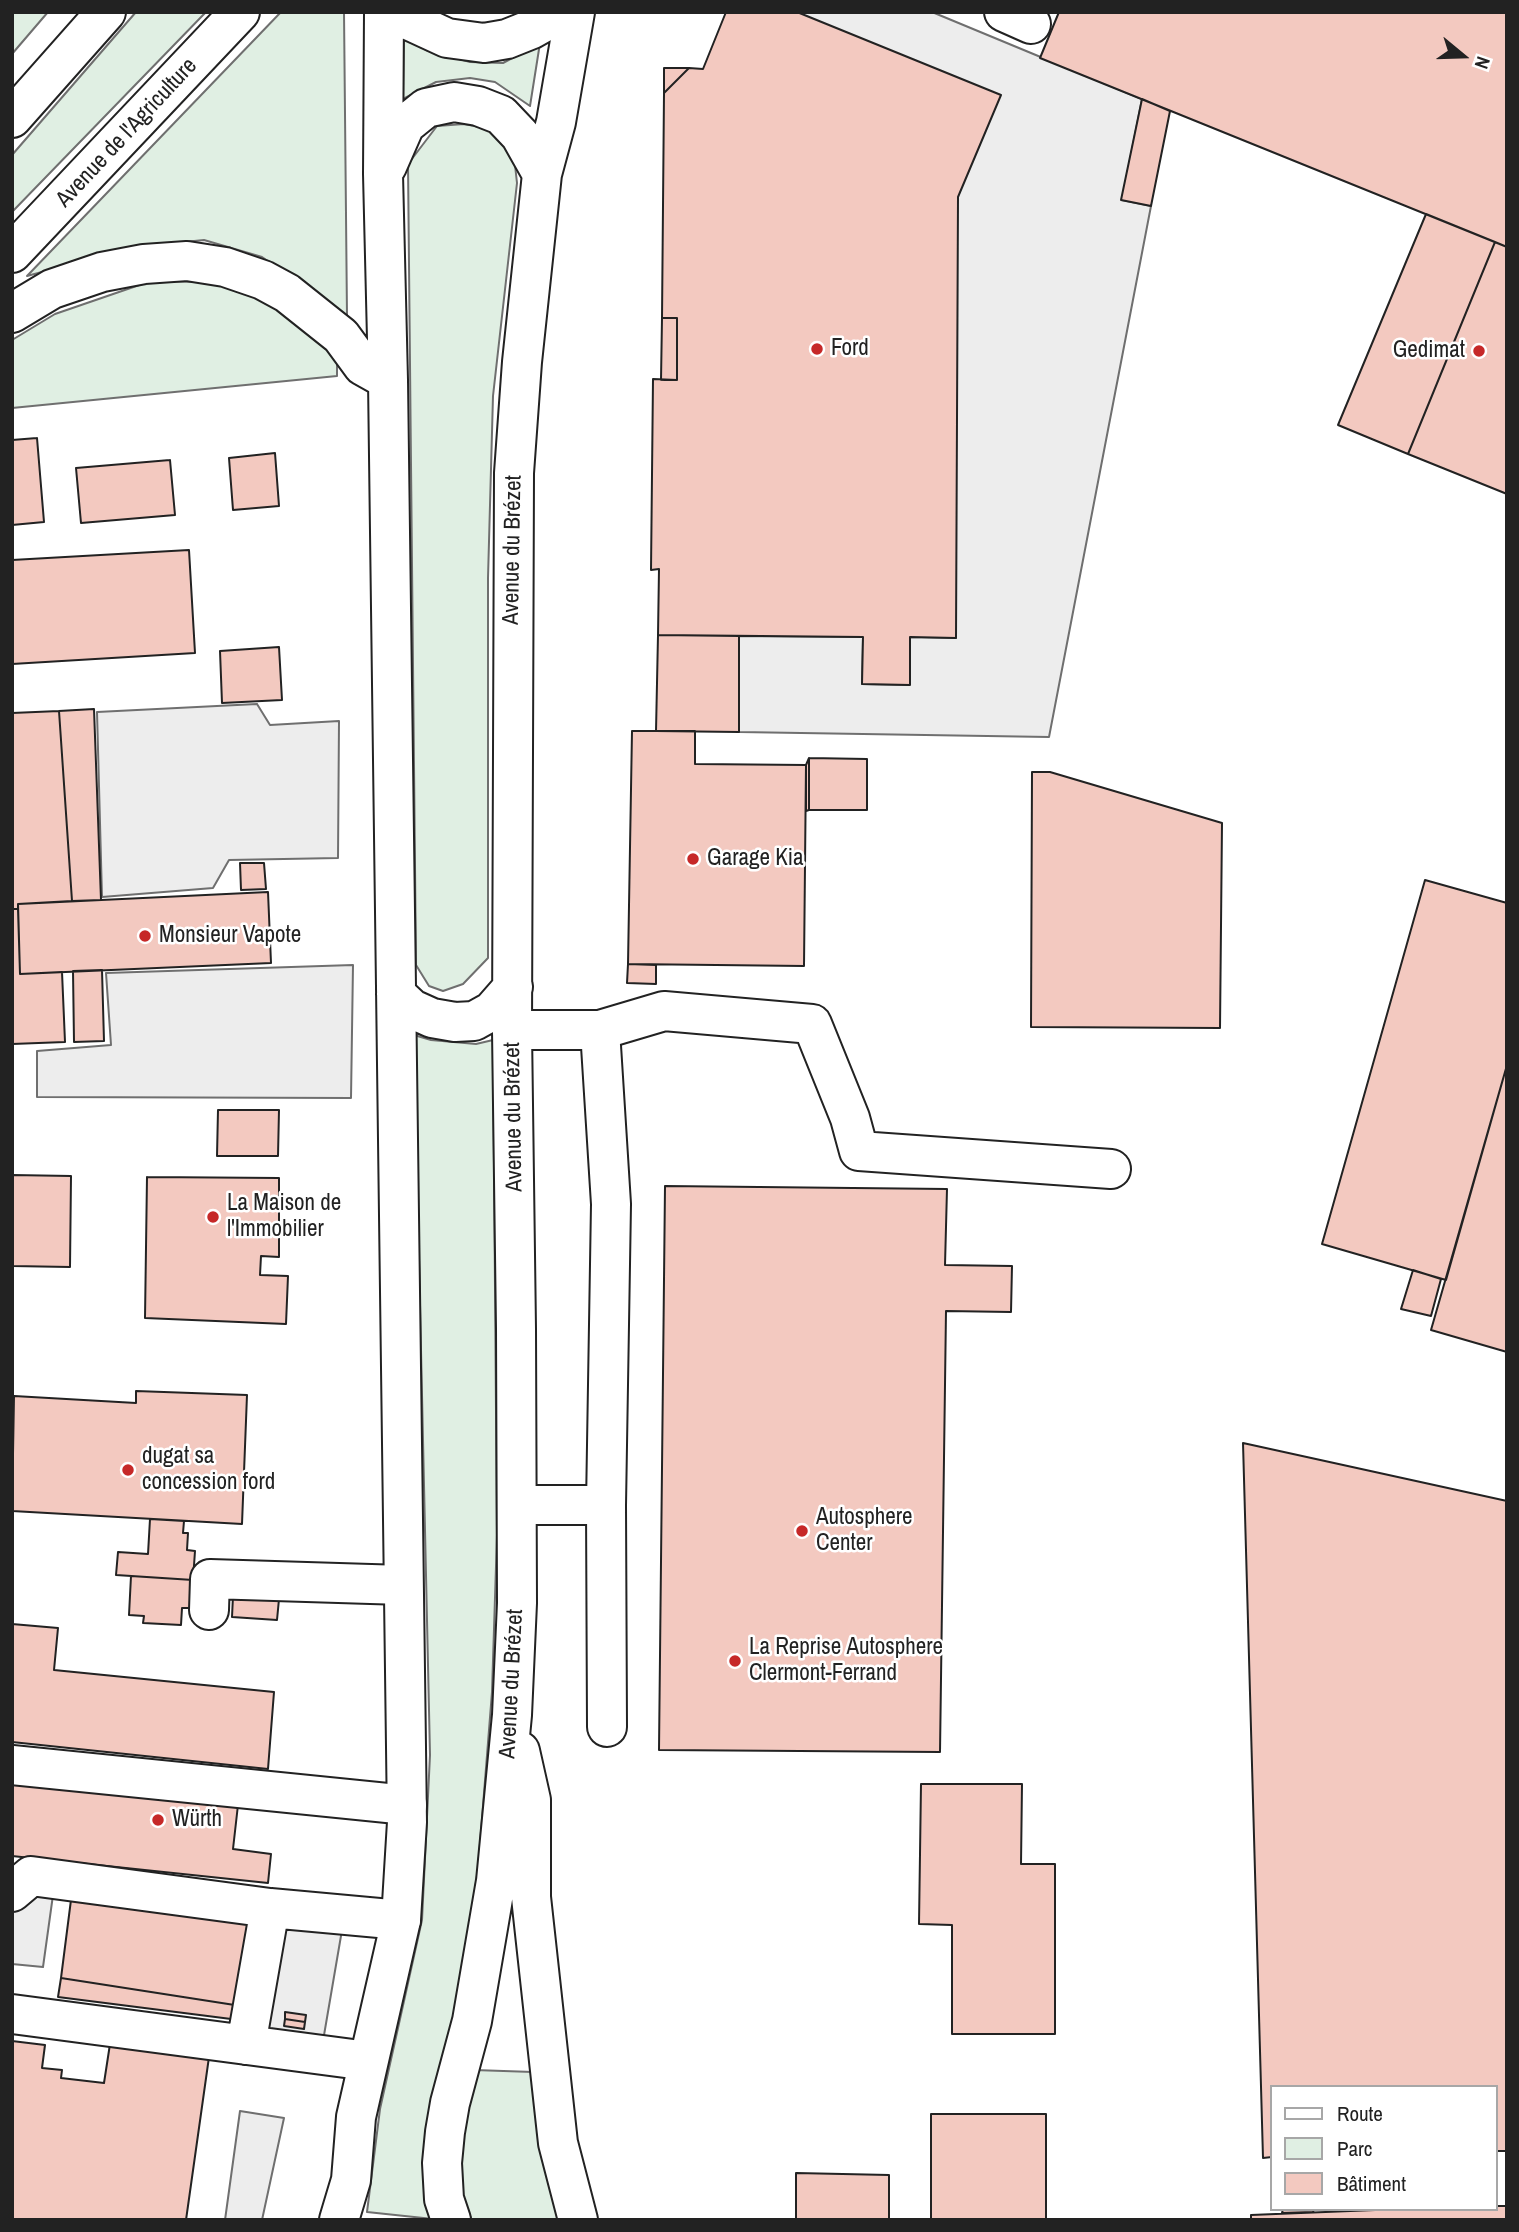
<!DOCTYPE html>
<html>
<head>
<meta charset="utf-8">
<style>
	body { margin:0 }
	#map { position:relative; width:1519px; height:2232px; overflow:hidden; background:#fff; font-family:"Archivo Narrow",sans-serif }
	canvas { display:block }
	.frame { position:absolute; inset:0; border:14px solid #222; pointer-events:none }
	.legend { position:absolute; left:1270px; top:2085px; width:228px; height:126px; box-sizing:border-box; background:#fff; border:2px solid #a7a7a7; margin:0; padding:9px 12px; list-style:none; font-size:21px; color:#222 }
	.legend li { display:flex; align-items:center; gap:14px; height:35px }
	.legend b { width:35px; border:2px solid #a7a7a7 }
	.north { position:absolute; left:1428px; top:21px; width:70px; height:70px; -webkit-text-stroke:5px #fff; paint-order:stroke; rotate:109deg; font-size:19px; font-weight:700; line-height:28px; text-align:center; color:#222 }
	.north::after { content:''; display:block; margin:auto; width:24px; height:32px; background:#222; clip-path:polygon(50% 0,100% 100%,50% 72%,0 100%) }
</style>
</head>
<body>
<div id="map">
<canvas width="1519" height="2232"></canvas>
<div class="frame"></div>
<ul class="legend">
<li><b style="height:9px;background:#fff"></b>Route</li>
<li><b style="height:19px;background:#e0efe3"></b>Parc</li>
<li><b style="height:19px;background:#f3c9c0"></b>Bâtiment</li>
</ul>
<div class="north">N</div>
</div>
<script>
const context = document.querySelector('canvas').getContext('2d');
context.lineJoin = 'round';
function fillPath(path, color) {
  context.fillStyle = color;
  context.fill(path, 'evenodd');
}
function poly(rows) {
  const path = new Path2D();
  for (const r of rows) {
    path.moveTo(r[0], r[1]);
    for (let i = 2; i < r.length; i += 2) path.lineTo(r[i], r[i + 1]);
  }
  return path;
}
function trace(path, color, width, dash) {
  context.strokeStyle = color;
  context.lineWidth = width;
  context.lineCap = dash ? 'butt' : 'round';
  context.setLineDash(dash || []);
  context.stroke(path);
}
function label(font, color, halo, rows, align = 'center') {
  context.font = font + ' "Archivo Narrow",sans-serif';
  context.lineWidth = 5;
  context.setLineDash([]);
  context.textBaseline = 'middle';
  context.strokeStyle = halo;
  context.fillStyle = color;
  for (const [text, x, y, turn = 0] of rows) {
    context.save();
    context.translate(x, y);
    context.rotate((+turn || 0) * Math.PI / 180);
    context.textAlign = isNaN(turn) ? turn : align;
    if (halo) context.strokeText(text, 0, 0);
    context.fillText(text, 0, 0);
    context.restore();
  }
}
const green = poly([
	[12,12,48,12,12,54,12,12],
	[136,12,206,12,12,212,12,155,136,12],
	[281,12,344,12,347,316,262,257,204,240,135,247,27,276,281,12],
	[404,32,426,50,470,62,503,63,540,43,530,106,495,82,470,78,436,82,403,99,404,32],
	[464,124,491,129,514,156,517,183,493,396,488,578,488,958,463,984,443,991,429,986,416,965,408,164,437,126,464,124],
	[151,281,209,282,261,294,337,353,337,376,12,408,12,340,55,314,151,281],
	[414,1035,431,1040,476,1044,493,1040,497,1535,492,1692,478,1869,455,2027,433,2219,367,2212,380,2109,422,1920,430,1755,414,1035],
	[474,2070,533,2072,562,2220,472,2220,459,2193,459,2152,474,2070]
]);
fillPath(green, '#e0efe3');
trace(green, '#6f6f6f', 2);
const parking = poly([
	[797,12,932,12,1142,99,1122,200,1151,206,1049,737,739,732,739,636,863,637,862,684,909,685,910,637,956,638,797,12],
	[257,704,270,725,339,721,338,858,229,860,213,888,102,897,97,712,257,704],
	[353,965,351,1098,37,1097,37,1051,111,1045,106,973,353,965],
	[12,1867,53,1895,43,1967,12,1964,12,1867],
	[276,1928,342,1930,323,2041,258,2033,276,1928],
	[240,2111,284,2118,262,2220,225,2220,240,2111]
]);
fillPath(parking, '#ededed');
trace(parking, '#6f6f6f', 2);
const building = poly([
	[726,12,797,12,1001,95,958,197,956,638,910,637,910,685,862,684,863,637,658,635,659,569,651,570,653,379,677,380,677,318,662,318,664,93,689,68,703,69,726,12],
	[1059,12,1507,12,1507,247,1040,58,1059,12],
	[664,68,689,68,664,93,664,68],
	[1142,99,1170,111,1151,206,1121,200,1142,99],
	[1426,214,1495,242,1408,454,1338,425,1426,214],
	[1495,242,1507,247,1507,494,1408,454,1495,242],
	[662,318,677,318,677,380,661,380,662,318],
	[37,438,44,522,12,525,12,440,37,438],
	[275,453,279,506,233,510,229,458,275,453],
	[170,460,175,515,81,523,76,468,170,460],
	[189,550,195,653,12,664,12,560,189,550],
	[658,635,739,636,739,732,656,731,658,635],
	[279,647,282,700,222,703,220,651,279,647],
	[94,709,101,900,72,901,59,711,94,709],
	[59,711,72,901,18,904,18,909,12,909,12,713,59,711],
	[632,731,695,731,695,764,806,765,804,966,628,964,632,731],
	[809,758,809,810,806,811,806,765,809,758],
	[809,758,867,759,867,810,809,810,809,758],
	[1032,772,1050,772,1222,823,1220,1028,1031,1027,1032,772],
	[240,863,264,863,266,889,241,890,240,863],
	[1425,880,1507,903,1507,1065,1446,1280,1322,1244,1425,880],
	[268,892,271,963,20,974,18,904,268,892],
	[12,909,18,909,20,974,62,972,65,1042,12,1044,12,909],
	[628,964,656,965,656,984,627,983,628,964],
	[102,970,104,1041,74,1042,73,971,102,970],
	[1507,1065,1507,1352,1431,1330,1507,1065],
	[218,1110,279,1110,278,1156,217,1156,218,1110],
	[12,1175,71,1176,70,1267,12,1266,12,1175],
	[147,1177,279,1178,279,1257,261,1256,260,1275,288,1276,286,1324,145,1318,147,1177],
	[665,1186,947,1189,945,1265,1012,1266,1011,1312,946,1311,940,1752,659,1750,665,1186],
	[1413,1270,1441,1279,1431,1316,1401,1309,1413,1270],
	[136,1391,247,1395,242,1524,12,1511,14,1396,136,1403,136,1391],
	[1243,1443,1507,1501,1507,2151,1496,2151,1496,2087,1272,2087,1272,2157,1263,2158,1243,1443],
	[150,1519,184,1521,183,1533,188,1533,187,1550,195,1551,193,1580,116,1575,118,1552,148,1554,150,1519],
	[131,1576,193,1580,191,1608,182,1608,181,1625,143,1623,144,1616,129,1615,131,1576],
	[233,1596,279,1599,277,1620,232,1617,233,1596],
	[12,1624,58,1628,54,1670,274,1692,268,1769,12,1742,12,1624],
	[12,1773,239,1796,233,1849,271,1854,268,1883,12,1856,12,1773],
	[921,1784,1022,1784,1021,1864,1055,1864,1055,2034,952,2034,952,1925,919,1924,921,1784],
	[72,1892,253,1916,241,2006,61,1978,72,1892],
	[61,1978,241,2006,239,2020,58,1997,61,1978],
	[285,2012,306,2015,305,2022,285,2019,285,2012],
	[285,2019,305,2022,304,2029,284,2026,285,2019],
	[12,2041,45,2045,42,2068,62,2070,61,2078,104,2083,110,2044,209,2057,186,2220,12,2220,12,2041],
	[931,2114,1046,2114,1046,2220,931,2220,931,2114],
	[796,2173,889,2175,889,2220,796,2220,796,2173],
	[1496,2206,1507,2206,1507,2220,1251,2220,1251,2215,1400,2209,1496,2209,1496,2206],
	[1283,2209,1314,2209,1313,2212,1282,2213,1283,2209]
]);
fillPath(building, '#f3c9c0');
trace(building, '#222', 2);
const minor = poly([
	[1004,12,1031,24],
	[512,1030,600,1030,611,1204,606,1505,607,1727],
	[600,1030,664,1011,812,1024,850,1118,859,1151,1111,1169],
	[517,1505,606,1505],
	[209,1610,210,1579,403,1585],
	[12,1765,407,1805],
	[12,1892,31,1876,270,1908,401,1920],
	[12,2014,368,2061],
	[246,2045,270,1908]
]);
const major = poly([
	[401,12,408,20,447,38,484,43,507,39,532,29,562,12],
	[12,118,106,12],
	[387,166,405,125,426,108,454,102,478,106,501,115,520,135,542,174],
	[12,253,240,12],
	[12,313,52,289,102,272,144,264,187,261,225,267,263,280,287,293,341,336,363,366,388,380],
	[396,994,412,1009,432,1018,455,1022,474,1021,492,1011,513,987],
	[520,1751,531,1800,531,1897,558,2143,578,2220],
	[339,2220,351,2180,356,2117,401,1920,407,1822,388,380,383,174,384,12],
	[451,2220,444,2199,442,2163,445,2132,450,2103,472,2021,496,1881,512,1715,517,1603,516,1329,512,1030,514,473,522,362,542,174,556,122,575,12]
]);
trace(minor, '#222', 42);
trace(major, '#222', 42);
trace(minor, '#fff', 38);
trace(major, '#fff', 38);
for (const [x, y, r, color] of [
	[817,349,7,"#c62828"],
	[1479,351,7,"#c62828"],
	[693,859,7,"#c62828"],
	[145,936,7,"#c62828"],
	[213,1217,7,"#c62828"],
	[128,1470,7,"#c62828"],
	[802,1531,7,"#c62828"],
	[735,1661,7,"#c62828"],
	[158,1820,7,"#c62828"]
]) {
  const dot = new Path2D();
  dot.arc(x, y, r, 0, 2 * Math.PI);
  context.fillStyle = color;
  context.fill(dot);
  trace(dot, '#fff', 2.5);
}
label('23px', '#222', '#fff', [
	["Avenue de l'Agriculture",127,133,-47],
	["Avenue du Brézet",513,550,-89],
	["Avenue du Brézet",514,1117,-91],
	["Avenue du Brézet",512,1684,-87]
]);
label('23px', '#222', '#fff', [
	["Ford",831,349],
	["Gedimat",1465,351,"right"],
	["Garage Kia",707,859],
	["Monsieur Vapote",159,936],
	["La Maison de",227,1204],
	["l'Immobilier",227,1230],
	["dugat sa",142,1457],
	["concession ford",142,1483],
	["Autosphere",816,1518],
	["Center",816,1544],
	["La Reprise Autosphere",749,1648],
	["Clermont-Ferrand",749,1674],
	["Würth",172,1820]
], 'left');
</script>
</body>
</html>
